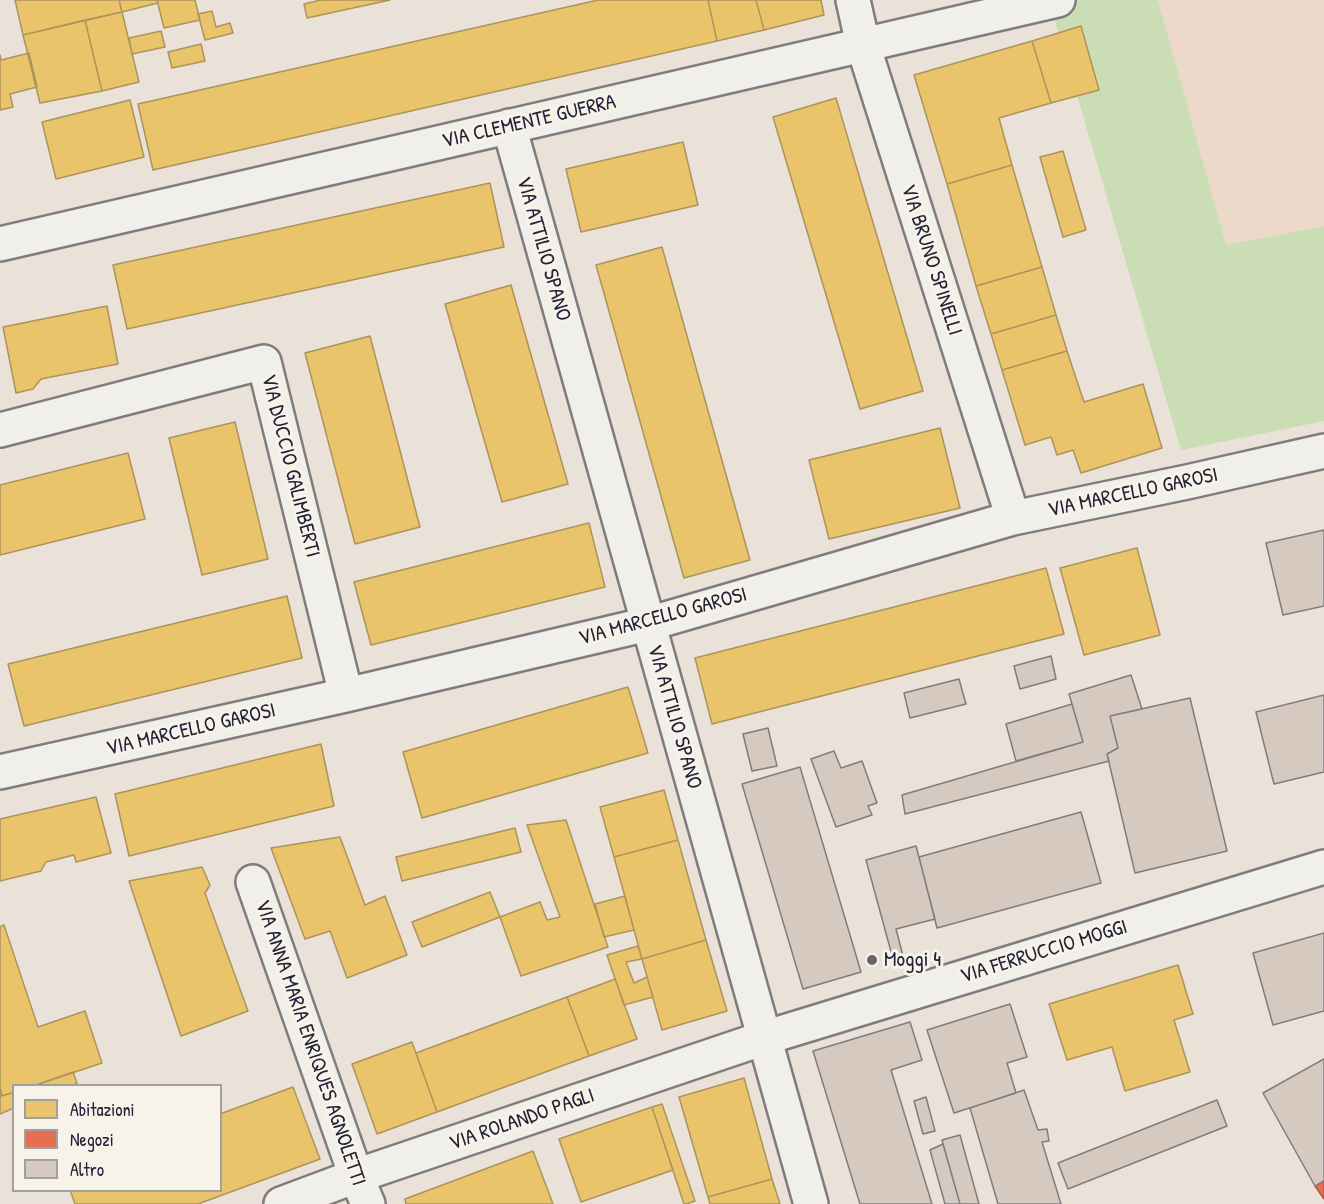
<!DOCTYPE html>
<html>
<head>
<meta charset="utf-8">
<style>
	body { margin:0 }
	#map { position:relative; width:1324px; height:1204px; overflow:hidden; background:#eae1d8; font-family:"Patrick Hand",sans-serif }
	canvas { display:block }
	.legend { position:absolute; left:12px; top:1084px; width:210px; height:108px; box-sizing:border-box; background:#f7f3e8; border:2px solid #a29fa3; margin:0; padding:8px 10px; list-style:none; font-size:18px; color:#22223b }
	.legend li { display:flex; align-items:center; gap:12px; height:30px }
	.legend b { width:30px; border:2px solid #a29fa3 }
</style>
</head>
<body>
<div id="map">
<canvas width="1324" height="1204"></canvas>
<ul class="legend">
<li><b style="height:16px;background:#e9c46a"></b>Abitazioni</li>
<li><b style="height:16px;background:#e76f51"></b>Negozi</li>
<li><b style="height:16px;background:#d6c9c0"></b>Altro</li>
</ul>
</div>
<script>
const context = document.querySelector('canvas').getContext('2d');
context.lineJoin = 'round';
function fillPath(path, color) {
  context.fillStyle = color;
  context.fill(path, 'evenodd');
}
function poly(rows) {
  const path = new Path2D();
  for (const r of rows) {
    path.moveTo(r[0], r[1]);
    for (let i = 2; i < r.length; i += 2) path.lineTo(r[i], r[i + 1]);
  }
  return path;
}
function trace(path, color, width, dash) {
  context.strokeStyle = color;
  context.lineWidth = width;
  context.lineCap = dash ? 'butt' : 'round';
  context.setLineDash(dash || []);
  context.stroke(path);
}
function label(font, color, halo, rows, align = 'center') {
  context.font = font + ' "Patrick Hand",sans-serif';
  context.lineWidth = 6;
  context.setLineDash([]);
  context.textBaseline = 'middle';
  context.strokeStyle = halo;
  context.fillStyle = color;
  for (const [text, x, y, turn = 0] of rows) {
    context.save();
    context.translate(x, y);
    context.rotate((+turn || 0) * Math.PI / 180);
    context.textAlign = isNaN(turn) ? turn : align;
    if (halo) context.strokeText(text, 0, 0);
    context.fillText(text, 0, 0);
    context.restore();
  }
}
fillPath(poly([
	[1158,0,1324,0,1324,226,1226,245]
]), '#ecd9ca');
fillPath(poly([
	[1049,0,1158,0,1226,245,1324,226,1324,421,1181,450]
]), '#caddb4');
const homes = poly([
	[15,0,119,0,122,12,23,35,15,0],
	[119,0,157,0,158,3,122,12,119,0],
	[157,0,195,0,200,20,164,28,157,0],
	[321,0,390,0,307,18,304,4,321,0],
	[598,0,708,0,717,41,153,170,138,104,598,0],
	[708,0,756,0,764,30,717,41,708,0],
	[756,0,821,0,824,15,764,30,756,0],
	[212,11,216,27,230,23,233,33,205,40,198,14,212,11],
	[122,12,139,82,102,91,85,20,122,12],
	[85,20,102,91,40,103,23,35,85,20],
	[1081,26,1099,90,1051,103,1032,41,1081,26],
	[161,31,165,47,132,54,129,38,161,31],
	[1032,41,1051,103,999,118,1012,165,947,184,914,75,1032,41],
	[201,44,205,61,172,68,168,52,201,44],
	[29,53,37,87,10,94,13,107,0,110,0,55,1,60,29,53],
	[836,98,923,391,860,409,773,117,836,98],
	[130,100,144,157,56,179,42,122,130,100],
	[683,142,698,205,581,232,566,169,683,142],
	[1063,151,1086,230,1063,237,1040,157,1063,151],
	[1012,165,1042,267,976,286,947,184,1012,165],
	[490,183,504,247,127,329,113,265,490,183],
	[662,247,750,560,684,578,596,265,662,247],
	[1042,267,1056,315,991,334,976,286,1042,267],
	[511,285,568,484,502,502,445,304,511,285],
	[107,306,118,364,41,379,33,389,16,393,3,327,107,306],
	[1056,315,1067,351,1002,370,991,334,1056,315],
	[370,336,420,527,355,544,305,353,370,336],
	[1067,351,1084,402,1143,384,1162,448,1081,473,1073,450,1057,455,1051,437,1025,445,1002,370,1067,351],
	[235,422,268,559,202,575,169,438,235,422],
	[940,428,960,508,829,539,809,460,940,428],
	[128,453,145,519,0,555,0,485,128,453],
	[589,523,605,587,371,645,354,582,589,523],
	[1137,548,1160,635,1084,655,1060,568,1137,548],
	[1046,568,1064,634,712,724,695,658,1046,568],
	[287,596,302,658,24,726,8,664,287,596],
	[628,687,648,753,422,818,403,752,628,687],
	[321,744,334,806,129,856,115,794,321,744],
	[664,790,678,840,614,857,600,807,664,790],
	[96,797,111,853,76,862,74,855,46,862,41,871,0,881,0,819,96,797],
	[566,820,608,947,521,976,500,917,540,902,547,920,560,917,527,825,566,820],
	[515,828,521,852,402,881,396,857,515,828],
	[340,837,365,905,385,896,407,955,347,978,330,931,305,939,271,848,340,837],
	[678,840,706,940,642,959,614,857,678,840],
	[202,867,210,885,205,893,248,1011,181,1036,129,881,202,867],
	[490,892,500,917,422,947,412,922,490,892],
	[625,896,634,930,604,937,595,904,625,896],
	[4,925,38,1027,85,1011,102,1063,33,1086,14,1086,14,1092,2,1096,0,1088,0,927,4,925],
	[706,940,727,1011,662,1030,642,959,706,940],
	[638,946,642,959,626,962,634,983,647,977,653,997,624,1005,607,955,638,946],
	[1178,965,1193,1014,1174,1020,1190,1072,1125,1091,1112,1047,1067,1060,1049,1004,1178,965],
	[615,979,637,1039,589,1056,567,997,615,979],
	[567,997,589,1056,437,1112,416,1053,567,997],
	[412,1042,437,1112,377,1134,352,1064,412,1042],
	[73,1072,77,1083,71,1086,33,1086,73,1072],
	[744,1078,772,1179,708,1197,679,1097,744,1078],
	[293,1087,320,1159,198,1204,75,1204,70,1190,220,1190,220,1114,293,1087],
	[0,1088,2,1096,14,1092,14,1108,0,1114,0,1088],
	[662,1104,695,1201,686,1204,684,1204,652,1107,662,1104],
	[652,1107,673,1170,581,1202,559,1139,652,1107],
	[533,1151,553,1204,406,1204,405,1199,533,1151],
	[772,1179,780,1204,710,1204,708,1197,772,1179]
]);
fillPath(homes, '#e9c46a');
trace(homes, '#ad935c', 1.5);
const shops = poly([
	[1324,1181,1324,1199,1315,1186,1324,1181]
]);
fillPath(shops, '#e76f51');
trace(shops, '#ac584a', 1.5);
const building = poly([
	[1324,530,1324,606,1283,615,1266,543,1324,530],
	[1051,656,1056,679,1020,689,1014,666,1051,656],
	[1131,675,1142,709,1110,716,1118,748,1107,754,1109,761,905,814,902,795,1083,742,1069,694,1131,675],
	[959,679,966,704,910,718,904,693,959,679],
	[1324,695,1324,772,1274,784,1256,712,1324,695],
	[1190,698,1227,851,1135,873,1107,754,1118,748,1110,716,1190,698],
	[1072,704,1083,742,1016,761,1006,724,1072,704],
	[768,728,777,766,752,771,743,734,768,728],
	[834,751,841,768,862,761,877,803,868,806,872,815,836,827,811,759,834,751],
	[800,767,861,972,803,989,742,784,800,767],
	[1081,812,1101,883,937,928,919,857,1081,812],
	[916,846,935,919,896,929,903,956,893,959,866,860,916,846],
	[1324,933,1324,1011,1273,1025,1253,953,1324,933],
	[1010,1004,1027,1057,1007,1063,1016,1093,954,1113,927,1030,1010,1004],
	[910,1022,922,1060,891,1070,932,1204,860,1204,813,1051,910,1022],
	[1324,1059,1324,1181,1315,1186,1263,1093,1324,1059],
	[1024,1090,1038,1130,1047,1129,1049,1141,1042,1142,1061,1204,998,1204,970,1108,1024,1090],
	[926,1097,935,1131,923,1134,914,1101,926,1097],
	[1217,1100,1227,1126,1068,1189,1058,1163,1217,1100],
	[960,1135,979,1204,960,1204,942,1140,960,1135],
	[943,1144,960,1204,945,1204,930,1150,943,1144]
]);
fillPath(building, '#d6c9c0');
trace(building, '#807c7d', 1.5);
const street = poly([
	[853,0,863,45,1013,518],
	[509,126,811,1204],
	[0,244,1058,0],
	[0,430,264,362,346,695],
	[0,772,346,695,648,624,1013,518,1187,482,1324,451],
	[253,882,356,1176]
]);
const secondary = poly([
	[356,1176,368,1204],
	[281,1204,356,1176,764,1038,1324,867]
]);
trace(street, '#807c7d', 38);
trace(secondary, '#807c7d', 38);
trace(street, '#f1efea', 33);
trace(secondary, '#f1efea', 33);
for (const [x, y, r, color] of [
	[872,960,6,"#686572"]
]) {
  const dot = new Path2D();
  dot.arc(x, y, r, 0, 2 * Math.PI);
  context.fillStyle = color;
  context.fill(dot);
  trace(dot, '#f7f3e8', 2);
}
label('21px', '#22223b', '#f7f3e8', [
	["VIA CLEMENTE GUERRA",529,122,-13],
	["VIA ATTILIO SPANO",543,249,74],
	["VIA BRUNO SPINELLI",931,260,72],
	["VIA DUCCIO GALIMBERTI",290,466,76],
	["VIA MARCELLO GAROSI",1133,493,-12],
	["VIA MARCELLO GAROSI",663,617,-15],
	["VIA ATTILIO SPANO",674,717,74],
	["VIA MARCELLO GAROSI",191,730,-13],
	["VIA FERRUCCIO MOGGI",1044,952,-17],
	["VIA ANNA MARIA ENRIQUES AGNOLETTI",310,1043,71],
	["VIA ROLANDO PAGLI",522,1120,-19]
]);
label('21px', '#22223b', '#f7f3e8', [
	["Moggi 4",884,960]
], 'left');
</script>
</body>
</html>
